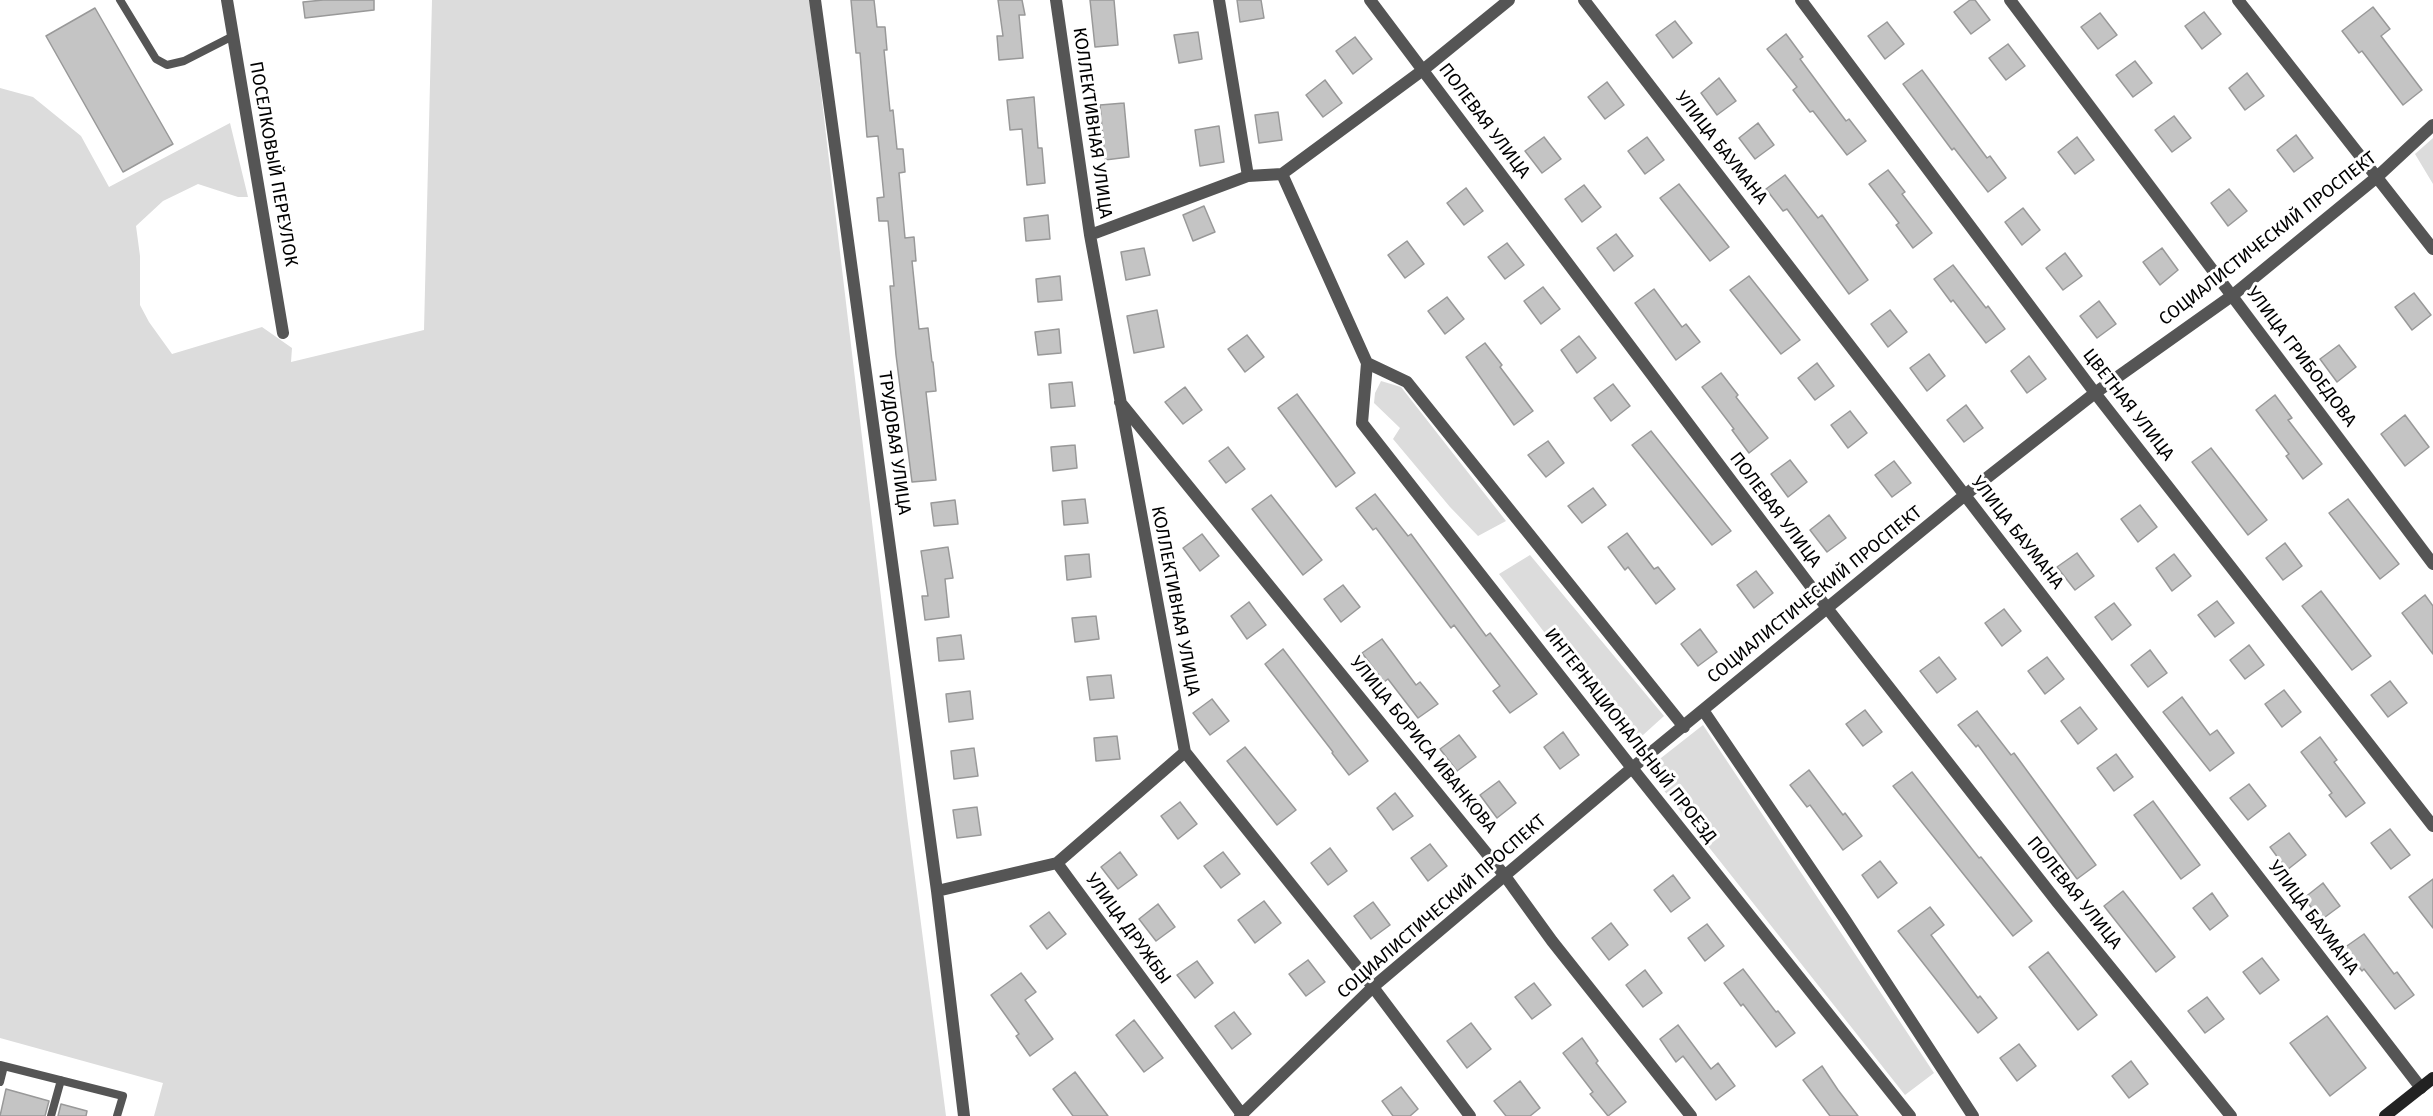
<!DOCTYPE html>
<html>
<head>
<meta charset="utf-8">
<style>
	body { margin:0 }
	canvas { display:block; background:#fff }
</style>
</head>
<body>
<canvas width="2433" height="1116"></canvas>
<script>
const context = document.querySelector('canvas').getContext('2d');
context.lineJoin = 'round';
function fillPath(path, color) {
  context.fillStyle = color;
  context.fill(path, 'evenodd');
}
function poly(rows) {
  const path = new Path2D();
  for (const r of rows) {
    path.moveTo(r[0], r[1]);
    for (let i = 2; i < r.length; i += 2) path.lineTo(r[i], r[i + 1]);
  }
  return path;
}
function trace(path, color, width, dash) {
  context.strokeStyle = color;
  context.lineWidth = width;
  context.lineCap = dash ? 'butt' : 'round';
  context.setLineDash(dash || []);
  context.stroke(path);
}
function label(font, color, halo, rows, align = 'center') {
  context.font = font + ' "Fira Sans",sans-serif';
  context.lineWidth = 6;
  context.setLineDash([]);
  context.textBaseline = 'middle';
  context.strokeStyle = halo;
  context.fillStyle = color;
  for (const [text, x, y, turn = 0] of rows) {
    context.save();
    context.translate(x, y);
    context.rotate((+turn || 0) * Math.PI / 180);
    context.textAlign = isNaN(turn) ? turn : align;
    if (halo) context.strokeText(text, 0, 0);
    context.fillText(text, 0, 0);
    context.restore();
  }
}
fillPath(poly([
	[432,0,810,0,907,816,946,1116,154,1116,163,1083,0,1038,0,88,33,97,81,136,109,187,230,123,248,197,238,197,198,184,163,201,136,226,140,256,140,305,149,322,172,354,262,327,292,348,291,362,424,330],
	[2433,138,2433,184,2415,154],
	[1381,381,1401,387,1506,521,1478,536,1450,507,1393,439,1400,428,1374,403,1375,393],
	[1530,555,1664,716,1632,745,1499,574],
	[1703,725,1934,1073,1905,1095,1647,769]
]), '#dcdcdc');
const building = poly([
	[323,0,374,0,374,10,305,18,303,2,323,0],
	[851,0,874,0,877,27,885,27,887,50,884,50,890,111,893,110,897,149,903,149,905,172,899,173,905,238,914,237,916,261,912,261,919,329,928,328,932,362,933,362,936,391,926,392,936,480,912,482,896,355,890,286,894,286,888,221,879,221,877,198,884,197,878,136,867,137,860,53,856,53,851,0],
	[998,0,1022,0,1025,15,1019,15,1023,58,999,60,997,36,1003,36,998,0],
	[1090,0,1114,0,1118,45,1095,47,1090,0],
	[1237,0,1261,0,1264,18,1240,22,1237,0],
	[1970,0,1975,0,1990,20,1971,34,1954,12,1970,0],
	[2373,7,2390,29,2381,36,2422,90,2403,105,2362,51,2359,53,2342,31,2373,7],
	[95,8,173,144,123,172,46,36,95,8],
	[2204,12,2221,34,2202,49,2185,26,2204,12],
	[2100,13,2117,35,2098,49,2081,27,2100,13],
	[1675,21,1692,43,1673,58,1656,35,1675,21],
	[1887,22,1904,44,1885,59,1868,36,1887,22],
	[1198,32,1202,59,1179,63,1174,35,1198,32],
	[1786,34,1803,57,1800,59,1846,121,1849,119,1866,141,1847,155,1813,111,1810,112,1793,90,1797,87,1767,49,1786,34],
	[1355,37,1372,59,1353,74,1336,51,1355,37],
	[2008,44,2025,66,2006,80,1989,58,2008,44],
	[2135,61,2152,83,2133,97,2116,75,2135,61],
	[1922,70,1987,158,1990,156,2006,178,1988,192,1954,148,1952,150,1903,84,1922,70],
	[2247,73,2264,96,2245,110,2229,88,2247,73],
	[1719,78,1736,101,1717,115,1701,93,1719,78],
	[1325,80,1342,103,1323,117,1306,95,1325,80],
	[1607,82,1624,105,1605,119,1588,97,1607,82],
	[1034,97,1038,148,1042,148,1045,183,1027,185,1022,129,1010,130,1007,100,1034,97],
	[1124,103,1129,157,1105,160,1100,105,1124,103],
	[1278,112,1282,140,1259,143,1255,115,1278,112],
	[2174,116,2191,138,2172,152,2155,130,2174,116],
	[1758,123,1774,145,1755,159,1739,138,1758,123],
	[1219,126,1224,162,1200,166,1195,130,1219,126],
	[2296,135,2313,158,2294,172,2277,150,2296,135],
	[1544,137,1561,159,1542,173,1525,151,1544,137],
	[1647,137,1664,160,1645,174,1628,151,1647,137],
	[2077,137,2094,160,2075,174,2058,152,2077,137],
	[1888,170,1905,192,1902,194,1932,233,1913,248,1896,225,1899,223,1869,184,1888,170],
	[1785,175,1818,218,1822,215,1868,280,1849,294,1787,209,1783,211,1766,189,1785,175],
	[1679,184,1729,247,1710,261,1660,198,1679,184],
	[1584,185,1601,207,1582,222,1565,199,1584,185],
	[1466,188,1483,211,1464,225,1447,203,1466,188],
	[2229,189,2247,211,2228,226,2211,203,2229,189],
	[1204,206,1215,232,1193,241,1183,215,1204,206],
	[2023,208,2040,230,2022,245,2005,222,2023,208],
	[1048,215,1050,239,1026,241,1024,218,1048,215],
	[1616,234,1633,256,1614,271,1597,248,1616,234],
	[1407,241,1424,264,1405,278,1388,255,1407,241],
	[1507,243,1524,265,1505,279,1488,257,1507,243],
	[1144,248,1150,275,1126,280,1121,252,1144,248],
	[2162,248,2178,270,2160,285,2143,262,2162,248],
	[2065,253,2082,276,2063,290,2046,268,2065,253],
	[1953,265,1986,308,1988,306,2005,329,1986,343,1953,300,1951,302,1934,279,1953,265],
	[1060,276,1062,300,1038,302,1036,279,1060,276],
	[1749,276,1800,340,1781,354,1730,290,1749,276],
	[1543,287,1560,309,1541,324,1524,301,1543,287],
	[1654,289,1682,327,1686,324,1700,342,1676,360,1635,303,1654,289],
	[2414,293,2431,315,2412,330,2395,307,2414,293],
	[1447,297,1464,319,1445,334,1428,311,1447,297],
	[2099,301,2116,324,2097,338,2080,316,2099,301],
	[1157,310,1164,347,1134,353,1127,316,1157,310],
	[1890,310,1907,332,1888,347,1871,324,1890,310],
	[1059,329,1061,353,1038,355,1035,332,1059,329],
	[1247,335,1264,357,1245,372,1228,349,1247,335],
	[1579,336,1596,358,1577,373,1561,350,1579,336],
	[1485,343,1502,365,1500,367,1533,411,1514,425,1466,357,1485,343],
	[2339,345,2356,367,2337,382,2320,359,2339,345],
	[1929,354,1945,376,1927,391,1910,368,1929,354],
	[2029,356,2046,379,2027,393,2011,371,2029,356],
	[1817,363,1834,386,1815,400,1798,378,1817,363],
	[1721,373,1738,395,1736,397,1768,438,1749,453,1732,430,1734,429,1702,387,1721,373],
	[1072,382,1075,406,1051,408,1049,384,1072,382],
	[1613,384,1630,406,1611,421,1594,398,1613,384],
	[1185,387,1202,410,1183,424,1165,402,1185,387],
	[1297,394,1355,473,1336,487,1278,408,1297,394],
	[2275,395,2292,418,2288,420,2322,464,2303,479,2286,456,2289,454,2256,410,2275,395],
	[1966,405,1983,428,1964,442,1947,420,1966,405],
	[1850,411,1867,433,1848,448,1831,425,1850,411],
	[2405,415,2429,447,2405,466,2381,434,2405,415],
	[1651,431,1731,531,1712,545,1632,445,1651,431],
	[1548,441,1564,463,1546,477,1528,455,1548,441],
	[1075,445,1077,468,1053,471,1051,447,1075,445],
	[1228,447,1245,469,1226,483,1209,461,1228,447],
	[2211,448,2267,520,2248,535,2192,462,2211,448],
	[1790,460,1807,482,1788,497,1771,474,1790,460],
	[1894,461,1911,483,1892,497,1875,475,1894,461],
	[1593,488,1606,505,1582,523,1568,506,1593,488],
	[1375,494,1408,536,1411,534,1486,636,1490,633,1537,694,1510,713,1493,691,1500,686,1454,625,1451,628,1376,528,1373,530,1356,508,1375,494],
	[1271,495,1322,560,1303,575,1252,509,1271,495],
	[1085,499,1088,523,1064,525,1062,501,1085,499],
	[2348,499,2399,564,2380,579,2329,513,2348,499],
	[955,500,958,524,934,526,931,503,955,500],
	[2140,505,2157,527,2138,542,2121,519,2140,505],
	[1829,515,1846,538,1827,552,1810,530,1829,515],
	[1627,533,1654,569,1658,567,1675,589,1656,604,1628,567,1625,570,1608,547,1627,533],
	[1202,534,1219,556,1200,571,1183,548,1202,534],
	[2285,543,2302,566,2283,580,2266,558,2285,543],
	[948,547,953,578,945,579,949,617,925,620,922,596,928,596,921,551,948,547],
	[2077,553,2094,576,2075,590,2057,567,2077,553],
	[1089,554,1091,577,1067,580,1065,556,1089,554],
	[2174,554,2191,576,2172,591,2156,568,2174,554],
	[1756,571,1773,593,1754,608,1737,585,1756,571],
	[1343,585,1360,607,1341,622,1324,599,1343,585],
	[2321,591,2371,656,2352,670,2302,606,2321,591],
	[2425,595,2433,606,2433,654,2402,613,2425,595],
	[2217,601,2234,623,2215,637,2198,615,2217,601],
	[1249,602,1266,625,1247,639,1231,616,1249,602],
	[2114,603,2131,625,2112,640,2095,617,2114,603],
	[2004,609,2021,631,2002,646,1985,623,2004,609],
	[1096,616,1099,639,1075,642,1072,618,1096,616],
	[1700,629,1717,652,1698,666,1681,644,1700,629],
	[961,635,964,659,939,661,937,638,961,635],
	[1382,639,1416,685,1420,682,1438,704,1418,718,1388,679,1384,682,1362,653,1382,639],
	[2249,645,2264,665,2245,679,2230,660,2249,645],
	[1283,649,1368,761,1349,775,1332,753,1333,752,1265,664,1283,649],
	[2150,650,2167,673,2148,687,2131,665,2150,650],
	[1939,657,1956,679,1937,693,1920,671,1939,657],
	[2047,657,2064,679,2045,694,2028,671,2047,657],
	[1111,675,1114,698,1090,700,1087,677,1111,675],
	[2390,681,2407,703,2388,717,2371,695,2390,681],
	[2284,690,2301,712,2282,727,2265,704,2284,690],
	[970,691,973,719,949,722,946,694,970,691],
	[2182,697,2210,735,2217,730,2234,753,2210,771,2163,712,2182,697],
	[1212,699,1229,721,1210,735,1193,713,1212,699],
	[2080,707,2097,729,2078,744,2061,721,2080,707],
	[1865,710,1882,732,1863,746,1846,724,1865,710],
	[1977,711,2011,755,2014,753,2096,865,2077,879,1978,745,1976,747,1958,725,1977,711],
	[1563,732,1579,755,1560,769,1544,747,1563,732],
	[1459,735,1476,757,1457,771,1440,749,1459,735],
	[1117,736,1120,759,1096,761,1094,738,1117,736],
	[2320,737,2337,760,2334,762,2365,803,2346,817,2329,795,2332,793,2301,752,2320,737],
	[1245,747,1296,810,1277,825,1227,761,1245,747],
	[974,748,978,776,954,779,951,751,974,748],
	[2116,754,2133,777,2114,791,2097,768,2116,754],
	[1809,770,1843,815,1845,813,1862,836,1843,850,1810,805,1807,807,1790,785,1809,770],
	[1912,772,1979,858,1981,857,2032,921,2013,936,1893,786,1912,772],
	[1499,781,1516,803,1497,818,1480,795,1499,781],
	[2249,784,2266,806,2248,820,2230,798,2249,784],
	[1395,793,1413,816,1393,830,1377,808,1395,793],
	[2153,801,2200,865,2181,879,2134,815,2153,801],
	[1180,802,1197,824,1178,839,1161,816,1180,802],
	[977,807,981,835,957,838,953,810,977,807],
	[2390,829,2410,855,2391,869,2371,843,2390,829],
	[2289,833,2306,855,2287,870,2270,847,2289,833],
	[1430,844,1447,866,1428,881,1411,858,1430,844],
	[1330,848,1347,871,1328,885,1311,863,1330,848],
	[1120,852,1137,875,1118,889,1101,867,1120,852],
	[1223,852,1240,874,1221,888,1204,866,1223,852],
	[1880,861,1897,883,1878,898,1862,875,1880,861],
	[1673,875,1690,898,1671,912,1654,890,1673,875],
	[2433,879,2433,928,2409,897,2433,879],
	[2323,883,2340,906,2321,920,2304,898,2323,883],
	[2123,891,2175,957,2156,972,2104,906,2123,891],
	[2212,893,2228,916,2210,930,2193,908,2212,893],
	[1264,901,1281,923,1255,943,1238,920,1264,901],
	[1373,902,1390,925,1371,939,1354,916,1373,902],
	[1158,904,1175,927,1156,941,1139,919,1158,904],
	[1930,907,1944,925,1931,935,1978,998,1980,996,1997,1018,1978,1033,1898,931,1930,907],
	[1049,912,1066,934,1047,949,1030,926,1049,912],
	[1611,923,1628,945,1609,960,1592,938,1611,923],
	[1707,924,1724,946,1705,961,1688,938,1707,924],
	[2364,934,2394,974,2397,972,2414,995,2395,1009,2364,969,2362,971,2344,948,2364,934],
	[2048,952,2097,1015,2078,1030,2029,967,2048,952],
	[2262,958,2279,980,2260,994,2243,972,2262,958],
	[1308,960,1325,982,1306,996,1289,974,1308,960],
	[1197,961,1213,983,1195,998,1177,975,1197,961],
	[1743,969,1776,1012,1778,1011,1795,1033,1776,1047,1743,1004,1741,1006,1724,983,1743,969],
	[1645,970,1662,993,1643,1007,1626,985,1645,970],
	[1021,973,1036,992,1025,1000,1053,1039,1030,1056,1016,1036,1019,1034,991,995,1021,973],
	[1534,983,1551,1005,1532,1019,1515,997,1534,983],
	[2207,997,2224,1019,2205,1033,2188,1011,2207,997],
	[1234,1012,1251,1034,1232,1049,1215,1026,1234,1012],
	[2327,1016,2366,1068,2330,1096,2290,1043,2327,1016],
	[1134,1020,1163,1058,1144,1072,1116,1035,1134,1020],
	[1471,1023,1491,1049,1467,1068,1447,1041,1471,1023],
	[1678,1025,1711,1069,1718,1063,1735,1086,1716,1100,1683,1056,1676,1062,1660,1039,1678,1025],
	[1582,1038,1598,1061,1596,1063,1626,1102,1608,1116,1590,1094,1593,1092,1563,1053,1582,1038],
	[2019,1044,2036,1066,2017,1081,2000,1058,2019,1044],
	[2131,1061,2148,1084,2129,1098,2112,1076,2131,1061],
	[1822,1066,1838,1090,1858,1116,1830,1116,1803,1080,1822,1066],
	[1075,1072,1108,1116,1073,1116,1053,1089,1075,1072],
	[1520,1081,1540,1108,1530,1116,1506,1116,1494,1101,1520,1081],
	[1401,1087,1418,1109,1410,1116,1393,1116,1382,1101,1401,1087],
	[6,1089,49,1101,45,1116,0,1116,6,1089],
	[61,1104,87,1111,86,1116,58,1116,61,1104]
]);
fillPath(building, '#c4c4c4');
trace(building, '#999', 1.5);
trace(poly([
	[120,0,156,59,167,65,184,61,233,36],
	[0,1065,123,1096,117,1116],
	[0,1082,4,1066],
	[51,1116,61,1080]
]), '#555', 8);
trace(poly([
	[227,0,283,333],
	[815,0,937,891,964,1116],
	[1056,0,1090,235,1185,752,1373,987,1470,1116],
	[1219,0,1248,176,1282,174,1367,363,1407,382,1684,727],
	[1370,0,1827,608,2058,903,2231,1116],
	[1584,0,2421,1088],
	[1801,0,2095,393,2433,826],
	[2010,0,2433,564],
	[2238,0,2433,249],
	[1282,174,1423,70,1509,0],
	[1090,235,1248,176],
	[1367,363,1362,423,1632,768,1910,1116],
	[1120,402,1505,876,1552,941,1691,1116],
	[1703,710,1844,918,1973,1116],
	[1057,863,1185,752],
	[937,891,1057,863,1243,1116],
	[1240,1116,1373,987,1632,768,1965,495,2095,393,2233,295,2377,177,2433,125]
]), '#555', 12);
trace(poly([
	[2385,1116,2433,1078]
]), '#222', 12);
label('18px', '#000', '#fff', [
	["ПОЛЕВАЯ УЛИЦА",1484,121,53],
	["КОЛЛЕКТИВНАЯ УЛИЦА",1092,123,82],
	["УЛИЦА БАУМАНА",1721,148,52],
	["ПОСЕЛКОВЫЙ ПЕРЕУЛОК",273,164,80],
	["СОЦИАЛИСТИЧЕСКИЙ ПРОСПЕКТ",2268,239,-38],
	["УЛИЦА ГРИБОЕДОВА",2301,357,53],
	["ЦВЕТНАЯ УЛИЦА",2128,405,52],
	["ТРУДОВАЯ УЛИЦА",894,443,82],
	["ПОЛЕВАЯ УЛИЦА",1775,510,53],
	["УЛИЦА БАУМАНА",2017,533,52],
	["СОЦИАЛИСТИЧЕСКИЙ ПРОСПЕКТ",1815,595,-39],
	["КОЛЛЕКТИВНАЯ УЛИЦА",1175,601,79],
	["ИНТЕРНАЦИОНАЛЬНЫЙ ПРОЕЗД",1630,736,52],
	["УЛИЦА БОРИСА ИВАНКОВА",1423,745,51],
	["ПОЛЕВАЯ УЛИЦА",2074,893,51],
	["СОЦИАЛИСТИЧЕСКИЙ ПРОСПЕКТ",1442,907,-41],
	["УЛИЦА БАУМАНА",2313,918,53],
	["УЛИЦА ДРУЖБЫ",1128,929,54]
]);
</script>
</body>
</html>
